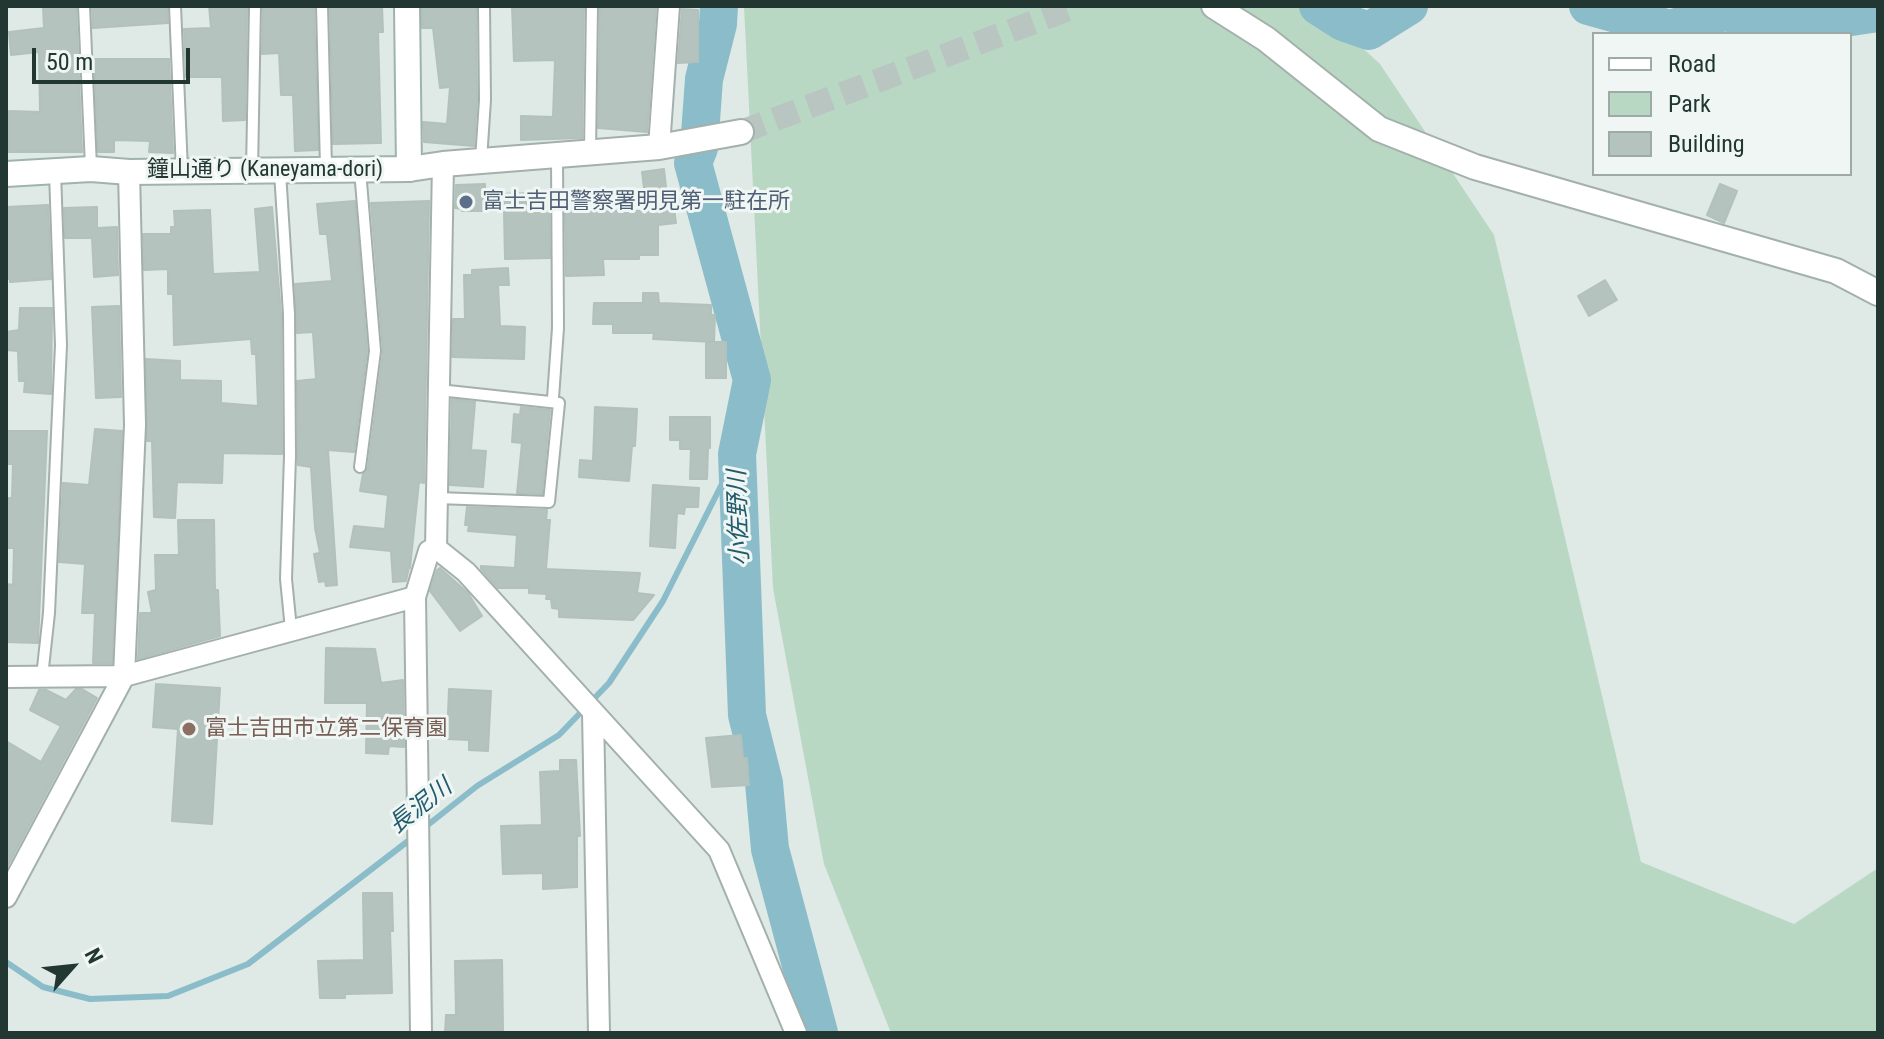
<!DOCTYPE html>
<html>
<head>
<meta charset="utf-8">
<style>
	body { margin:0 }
	#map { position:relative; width:1884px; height:1039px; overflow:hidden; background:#dfe9e5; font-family:"Roboto Condensed",sans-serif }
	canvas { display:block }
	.frame { position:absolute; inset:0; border:8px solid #223732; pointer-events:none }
	.legend { position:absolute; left:1592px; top:32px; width:260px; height:144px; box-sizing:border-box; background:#eff6f3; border:2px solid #9daaa6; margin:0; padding:10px 14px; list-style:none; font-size:24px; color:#223732 }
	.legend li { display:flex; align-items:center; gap:16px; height:40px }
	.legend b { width:40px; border:2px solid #9daaa6 }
	.north { position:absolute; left:32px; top:927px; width:80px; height:80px; -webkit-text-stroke:6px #eff6f3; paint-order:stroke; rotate:63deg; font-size:22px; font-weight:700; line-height:32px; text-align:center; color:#223732 }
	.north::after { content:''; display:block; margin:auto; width:28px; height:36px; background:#223732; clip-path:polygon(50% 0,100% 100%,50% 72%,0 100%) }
	.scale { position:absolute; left:32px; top:48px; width:158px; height:36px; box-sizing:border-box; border:4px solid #223732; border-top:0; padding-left:10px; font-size:24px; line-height:28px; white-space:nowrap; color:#223732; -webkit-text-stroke:6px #eff6f3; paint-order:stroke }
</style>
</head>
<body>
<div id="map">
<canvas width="1884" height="1039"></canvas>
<div class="frame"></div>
<ul class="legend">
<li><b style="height:10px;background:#fff"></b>Road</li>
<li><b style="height:22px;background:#b9d8c4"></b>Park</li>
<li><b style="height:22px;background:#b5c3be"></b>Building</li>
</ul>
<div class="north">N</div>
<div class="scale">50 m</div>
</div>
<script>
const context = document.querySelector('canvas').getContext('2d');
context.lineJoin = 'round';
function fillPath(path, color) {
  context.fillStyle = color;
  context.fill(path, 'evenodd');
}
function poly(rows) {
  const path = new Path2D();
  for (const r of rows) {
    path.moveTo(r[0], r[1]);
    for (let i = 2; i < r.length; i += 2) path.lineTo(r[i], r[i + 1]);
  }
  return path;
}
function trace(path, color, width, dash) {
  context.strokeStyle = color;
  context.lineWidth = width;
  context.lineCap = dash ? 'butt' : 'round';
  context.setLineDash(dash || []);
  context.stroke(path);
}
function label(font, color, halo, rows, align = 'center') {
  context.font = font + ' "Roboto Condensed","Noto Sans JP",sans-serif';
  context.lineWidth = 6;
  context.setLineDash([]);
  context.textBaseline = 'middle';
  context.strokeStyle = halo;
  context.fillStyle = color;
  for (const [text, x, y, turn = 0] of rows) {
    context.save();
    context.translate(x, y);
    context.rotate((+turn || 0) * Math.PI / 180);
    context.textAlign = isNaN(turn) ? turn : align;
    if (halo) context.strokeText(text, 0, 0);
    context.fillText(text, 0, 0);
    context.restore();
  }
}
fillPath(poly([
	[744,6,1317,6,1380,64,1494,235,1641,862,1794,924,1878,868,1878,1033,891,1033,824,864,773,588]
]), '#b9d8c4');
trace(poly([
	[424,828,477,786,559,735,609,683,663,601,737,454],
	[6,962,43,987,90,999,168,996,248,964,412,838]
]), '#8bbcc9', 6);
trace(poly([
	[719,6,718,24,704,79,699,148,693,163,752,380,737,454,747,715,764,783,770,849,819,1033],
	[1318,6,1343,22,1369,31,1409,6],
	[1588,6,1670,29,1724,12,1778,22,1838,19,1878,13]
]), '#8bbcc9', 38);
const building = poly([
	[43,6,76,6,82,152,8,152,9,111,40,112,39,52,11,55,9,32,44,28,43,6],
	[92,6,167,6,168,23,93,28,92,6],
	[209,6,247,6,245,120,223,121,222,77,186,77,184,29,211,28,209,6],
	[263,6,314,6,318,150,295,151,293,95,281,95,279,53,262,54,263,6],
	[330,6,382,6,383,32,378,32,381,143,333,144,330,6],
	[422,6,476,6,477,100,474,146,424,142,423,122,447,124,450,87,440,88,433,28,422,28,422,6],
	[512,6,584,6,582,138,521,140,521,116,553,117,555,60,514,61,512,6],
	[600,6,656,6,647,132,598,128,600,6],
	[682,9,698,10,698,62,678,63,682,9],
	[94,59,169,59,173,153,149,152,150,141,114,140,114,152,98,152,94,59],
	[664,169,667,196,672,195,676,223,658,225,658,255,639,255,639,259,603,259,604,275,566,276,565,211,647,211,642,172,664,169],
	[485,184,485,194,549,193,550,258,505,259,504,211,462,211,462,209,455,208,456,185,485,184],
	[1720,184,1737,191,1724,223,1707,215,1720,184],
	[355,201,367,351,354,452,328,450,337,585,326,586,325,581,319,582,314,554,320,553,315,528,311,467,298,465,297,381,316,379,313,332,297,333,295,284,332,281,327,234,320,234,317,204,355,201],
	[429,201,424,483,419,482,410,568,409,567,406,581,393,582,391,551,350,547,354,526,385,529,388,495,360,491,363,474,368,468,383,352,371,203,429,201],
	[48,205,51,279,10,282,10,279,6,279,6,207,48,205],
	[97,207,97,228,117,227,118,275,94,277,92,238,65,238,64,208,97,207],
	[272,207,281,314,282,454,223,453,222,483,177,482,175,518,154,517,152,441,147,441,146,359,180,361,180,380,221,381,221,403,258,406,256,354,252,354,251,339,174,345,173,294,168,294,168,269,144,270,143,234,171,234,171,227,175,227,174,211,210,210,213,274,260,272,255,209,272,207],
	[508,268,509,285,498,285,500,326,525,327,524,359,452,357,453,319,465,319,464,275,472,275,472,270,508,268],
	[1605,280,1617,300,1589,316,1578,296,1605,280],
	[643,293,658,293,659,303,711,305,711,315,715,315,714,342,653,339,654,333,613,333,613,324,593,324,594,303,643,303,643,293],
	[119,306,121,397,96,398,92,307,119,306],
	[20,308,52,308,51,394,24,392,25,381,19,381,18,351,6,350,6,332,19,330,20,308],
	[706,342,726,342,726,378,706,378,706,342],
	[452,399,475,402,471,450,486,451,483,487,450,485,452,399],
	[521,407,550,410,542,494,517,493,522,443,512,442,514,414,520,415,521,407],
	[595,407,637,409,635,446,632,446,629,481,579,477,580,460,593,461,595,407],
	[670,417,710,417,710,448,708,448,707,479,690,479,691,449,680,449,680,440,670,440,670,417],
	[95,429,122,431,112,663,93,663,95,613,82,613,85,564,59,562,63,483,89,485,95,429],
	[6,431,47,431,38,643,6,642,7,584,13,585,14,548,6,548,6,506,8,506,8,498,12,498,13,464,6,464,6,431],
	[653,485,699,488,698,507,685,507,684,514,677,513,675,548,650,546,653,485],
	[467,507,547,510,546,520,550,520,546,569,640,573,637,593,654,595,633,620,559,617,559,609,552,608,551,599,546,599,547,594,529,593,529,588,498,588,481,569,481,566,515,568,517,535,468,531,469,525,465,525,467,507],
	[178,520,214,520,215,590,218,590,220,636,138,659,140,613,152,613,148,592,156,590,155,555,179,555,178,520],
	[440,568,468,593,482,616,460,631,430,591,437,570,440,568],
	[326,648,375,649,381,683,403,680,404,747,389,746,388,754,366,753,367,703,325,703,326,648],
	[156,684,220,688,212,824,172,821,178,729,153,727,156,684],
	[76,689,82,689,97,698,6,869,6,741,41,762,61,726,30,710,39,690,46,690,66,700,76,689],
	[449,689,491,691,488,751,469,750,469,740,447,739,449,689],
	[741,735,743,758,747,758,749,785,712,787,706,738,741,735],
	[560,760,576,760,580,836,577,836,577,887,543,889,543,873,503,874,501,826,542,825,540,772,560,771,560,760],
	[363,893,392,893,393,931,390,931,392,993,345,994,345,998,320,998,318,961,364,960,363,893],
	[502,960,503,1033,445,1033,446,1015,456,1015,455,961,502,960]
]);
fillPath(building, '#b5c3be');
trace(building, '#b2c1bc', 2);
trace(poly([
	[741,132,1077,6]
]), '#b9c5c1', 24, [24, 12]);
const service = poly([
	[84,6,91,167],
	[175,6,182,171],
	[322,6,326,168],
	[590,152,592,6],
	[481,160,485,100,484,6],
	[252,171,255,6],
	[280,172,289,314,290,456,286,579,291,629],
	[551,401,553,398,558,328,557,157],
	[360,467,375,351,360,170],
	[437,498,549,502,559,403,439,390],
	[42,677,49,613,61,345,55,172]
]);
const minor = poly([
	[659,147,669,6],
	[436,548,466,572,719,850,796,1033],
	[436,548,443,164],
	[6,677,124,676,415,597],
	[593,712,599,1033],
	[6,897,124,676,135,425,129,172],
	[421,1033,415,597,429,551,436,548]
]);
const tertiary = poly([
	[1214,6,1266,39,1379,129,1475,167,1836,271,1878,293],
	[409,169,443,164,659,147,741,132]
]);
const secondary = poly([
	[6,174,91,169,129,172,409,169,407,6]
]);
trace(service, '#a3b0ac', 14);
trace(minor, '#a3b0ac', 24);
trace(tertiary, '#a3b0ac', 28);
trace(secondary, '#9fb3ad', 28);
trace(service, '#fff', 10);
trace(minor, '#fff', 20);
trace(tertiary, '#fff', 24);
trace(secondary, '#fff', 24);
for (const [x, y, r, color] of [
	[466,202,8,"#5c6f8a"],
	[189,729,8,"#8d6e63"]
]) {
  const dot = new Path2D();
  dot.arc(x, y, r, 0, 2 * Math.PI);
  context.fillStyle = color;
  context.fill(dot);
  trace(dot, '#eff6f3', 3);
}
label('22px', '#223732', '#eff6f3', [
	["鐘山通り (Kaneyama-dori)",265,170]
]);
label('22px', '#4e5e75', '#eff6f3', [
	["富士吉田警察署明見第一駐在所",482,202]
], 'left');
label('22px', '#785e54', '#eff6f3', [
	["富士吉田市立第二保育園",205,729]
], 'left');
label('italic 24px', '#225b6c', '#eff6f3', [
	["小佐野川",740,518,-92],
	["長泥川",421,807,-38]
]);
</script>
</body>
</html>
